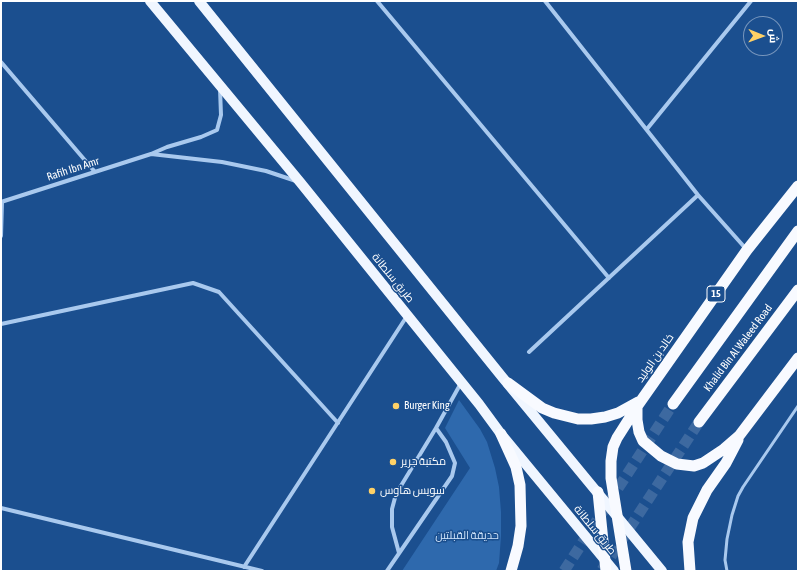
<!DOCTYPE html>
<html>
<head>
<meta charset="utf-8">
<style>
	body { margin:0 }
	#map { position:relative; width:799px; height:572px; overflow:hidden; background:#1b4f8f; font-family:"Asap Condensed",Cairo,sans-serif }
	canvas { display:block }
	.frame { position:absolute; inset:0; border:2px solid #fff; pointer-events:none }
	.north { position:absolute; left:743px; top:16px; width:40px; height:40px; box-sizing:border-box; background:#1b4f8f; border:1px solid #7695bc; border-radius:50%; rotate:91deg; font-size:11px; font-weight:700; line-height:16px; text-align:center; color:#fff }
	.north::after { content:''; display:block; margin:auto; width:14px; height:18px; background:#ffd166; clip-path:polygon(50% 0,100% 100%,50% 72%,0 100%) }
</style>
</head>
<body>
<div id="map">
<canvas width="799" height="572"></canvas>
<div class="frame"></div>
<div class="north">ش</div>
</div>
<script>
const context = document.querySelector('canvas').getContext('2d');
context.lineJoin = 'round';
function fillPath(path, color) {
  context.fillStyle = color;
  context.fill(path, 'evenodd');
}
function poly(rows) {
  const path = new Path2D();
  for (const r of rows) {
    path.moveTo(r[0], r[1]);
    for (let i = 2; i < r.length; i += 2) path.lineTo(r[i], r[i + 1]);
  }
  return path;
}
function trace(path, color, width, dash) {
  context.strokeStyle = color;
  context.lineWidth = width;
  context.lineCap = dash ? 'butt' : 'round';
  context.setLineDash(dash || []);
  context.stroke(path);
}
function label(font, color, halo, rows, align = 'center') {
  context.font = font + ' "Asap Condensed",Cairo,sans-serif';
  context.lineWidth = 3;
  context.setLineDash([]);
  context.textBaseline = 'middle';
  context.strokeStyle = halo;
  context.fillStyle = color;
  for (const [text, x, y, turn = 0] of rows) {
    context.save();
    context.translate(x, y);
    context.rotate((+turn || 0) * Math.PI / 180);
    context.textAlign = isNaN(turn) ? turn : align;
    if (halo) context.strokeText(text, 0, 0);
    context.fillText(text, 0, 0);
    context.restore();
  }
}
fillPath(poly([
	[459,400,480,429,487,442,495,468,499,487,501,512,501,536,499,563,496,571,402,571,470,468,445,428]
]), '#2e69ad');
trace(poly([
	[602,570,699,422],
	[564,571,673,404]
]), '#3d69a0', 11, [11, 5.5]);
trace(poly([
	[727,571,725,560,727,539,732,515,738,496,743,487,798,406]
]), '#a9c9ee', 3);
trace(poly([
	[377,1,609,278],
	[545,1,698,195,747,250],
	[1,62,95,172],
	[647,129,751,1],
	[151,154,222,162,266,171,296,181],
	[1,202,151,154,167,147,201,137,217,130,221,115,220,89],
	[1,236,2,202],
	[1,324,193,283,219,292,338,423],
	[529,352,698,195],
	[1,508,262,571],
	[399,553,392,527,392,509,396,494,436,428],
	[244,567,407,316],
	[387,571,452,476,455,463,446,442,436,428,461,383]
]), '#a9c9ee', 4);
trace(poly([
	[150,1,300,182,479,404,501,434,614,571],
	[199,1,503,378,662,571]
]), '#f0f6ff', 10);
trace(poly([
	[508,383,542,408,554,413,578,419,591,419,605,417,618,413,638,402],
	[673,404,798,231],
	[637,406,637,420,639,432,643,441,661,456,677,464,694,466,703,463,724,449,739,436,798,358],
	[699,422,798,290],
	[501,434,516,467,520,485,521,526,518,546,511,571],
	[598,492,606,571],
	[626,571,611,478,611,461,613,447,617,438,638,405,747,250,798,186],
	[690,571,688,542,693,518,707,490,726,463,738,440]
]), '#f8faff', 11);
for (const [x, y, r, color] of [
	[396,406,4,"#ffd166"],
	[393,462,4,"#ffd166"],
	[372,491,4,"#ffd166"]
]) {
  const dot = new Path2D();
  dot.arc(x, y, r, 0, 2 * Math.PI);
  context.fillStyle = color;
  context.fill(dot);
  trace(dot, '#1b4f8f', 1.5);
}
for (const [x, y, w] of [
	[716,294,18]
]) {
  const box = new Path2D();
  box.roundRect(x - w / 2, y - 8, w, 16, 3);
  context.fillStyle = '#1b4f8f';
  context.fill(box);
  trace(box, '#fff', 1);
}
label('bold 10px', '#fff', null, [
	["15",716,294]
]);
label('11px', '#fff', '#1b4f8f', [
	["Rafih Ibn Amr",73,169,-18],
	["طريق سلطانة",393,278,51],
	["Khalid Bin Al Waleed Road",738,348,-53],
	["خالد بن الوليد",655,358,-55],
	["طريق سلطانة",595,530,51]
]);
label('11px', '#fff', '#1b4f8f', [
	["Burger King",404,406],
	["مكتبة جرير",401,462],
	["سويس هاوس",380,491]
], 'left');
label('11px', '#cfe3fa', '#1b4f8f', [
	["حدیقة القبلتین",467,536]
]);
</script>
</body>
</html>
